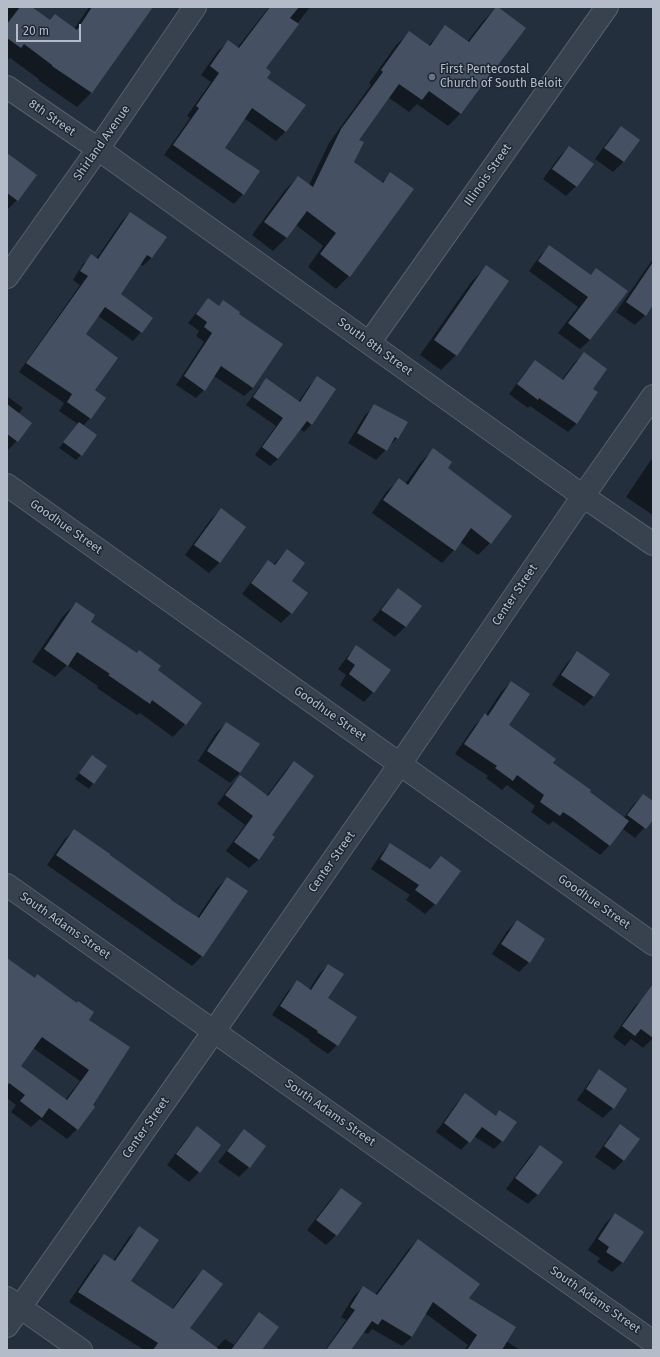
<!DOCTYPE html>
<html>
<head>
<meta charset="utf-8">
<style>
	body { margin:0 }
	#map { position:relative; width:660px; height:1357px; overflow:hidden; background:#242f3e; font-family:"Fira Sans",sans-serif }
	canvas { display:block }
	.frame { position:absolute; inset:0; border:8px solid #b4bcc9; pointer-events:none }
	.scale { position:absolute; left:16px; top:24px; width:65px; height:18px; box-sizing:border-box; border:2px solid #b4bcc9; border-top:0; padding-left:5px; font-size:12px; line-height:14px; white-space:nowrap; color:#b4bcc9; -webkit-text-stroke:3px #1d2633; paint-order:stroke }
</style>
</head>
<body>
<div id="map">
<canvas width="660" height="1357"></canvas>
<div class="frame"></div>
<div class="scale">20 m</div>
</div>
<script>
const context = document.querySelector('canvas').getContext('2d');
context.lineJoin = 'round';
function fillPath(path, color) {
  context.fillStyle = color;
  context.fill(path, 'evenodd');
}
function poly(rows) {
  const path = new Path2D();
  for (const r of rows) {
    path.moveTo(r[0], r[1]);
    for (let i = 2; i < r.length; i += 2) path.lineTo(r[i], r[i + 1]);
  }
  return path;
}
function trace(path, color, width, dash) {
  context.strokeStyle = color;
  context.lineWidth = width;
  context.lineCap = dash ? 'butt' : 'round';
  context.setLineDash(dash || []);
  context.stroke(path);
}
function label(font, color, halo, rows, align = 'center') {
  context.font = font + ' "Fira Sans",sans-serif';
  context.lineWidth = 3;
  context.setLineDash([]);
  context.textBaseline = 'middle';
  context.strokeStyle = halo;
  context.fillStyle = color;
  for (const [text, x, y, turn = 0] of rows) {
    context.save();
    context.translate(x, y);
    context.rotate((+turn || 0) * Math.PI / 180);
    context.textAlign = isNaN(turn) ? turn : align;
    if (halo) context.strokeText(text, 0, 0);
    context.fillText(text, 0, 0);
    context.restore();
  }
}
fillPath(poly([
	[7,7,17,7,18,8,20,7,30,7,49,21,74,29,89,7,147,7,91,93,77,107,38,80,39,79,10,58,7,61],
	[269,7,310,7,264,68,266,78,286,131,276,141,244,118,224,148,243,194,234,204,164,155,190,118,187,116,211,82,201,75,218,51,228,42,237,48],
	[497,7,497,65,461,113,448,126,417,104,409,112,388,97,358,140,353,162,381,183,391,174,349,276,336,289,308,267,323,246,296,225,286,238,273,251,252,235,285,190,298,177,309,185,329,143,371,85,369,83,396,45,409,33,428,46,445,27,467,42,484,20],
	[621,127,638,140,623,162,613,172,595,159,611,137],
	[569,147,576,186,566,196,543,179,559,157],
	[7,154,17,200,7,210],
	[130,213,152,257,143,266,140,264,119,295,151,318,141,332,133,341,97,315,84,334,93,390,104,398,90,418,83,426,81,455,76,460,59,448,78,424,59,411,64,403,19,372,80,285,73,280,83,264,92,256,96,259,122,221],
	[549,246,590,276,596,270,590,340,580,349,558,333,578,307,529,271,540,256],
	[653,259,653,304,645,315,635,325,616,312],
	[486,267,507,281,456,355,441,370,420,355,472,281],
	[208,299,218,307,223,301,238,314,253,388,244,396,214,376,204,390,196,398,176,385,204,342,196,336,199,331,188,323,200,308],
	[584,354,592,389,577,423,568,432,530,406,528,408,509,394,526,371,535,362,561,381,575,362],
	[317,378,312,424,304,432,300,429,278,459,270,466,255,455,276,426,246,405,259,387,266,380,298,402,310,385],
	[7,396,23,408,18,414,17,441,7,451],
	[375,406,406,423,397,438,376,460,348,443,365,415],
	[433,450,447,468,490,543,478,555,460,542,454,550,442,563,372,513,386,492,399,480,405,484,421,462],
	[653,457,653,515,626,497],
	[221,510,245,527,219,563,209,573,185,555,211,519],
	[287,550,291,581,291,613,281,623,242,594,259,571,268,562,273,565],
	[398,590,420,607,405,627,395,637,372,620,388,600],
	[76,603,89,623,137,654,201,703,185,724,173,737,140,713,137,715,97,688,98,686,67,665,55,677,32,662,63,616],
	[356,647,373,692,364,702,340,685,346,675,338,669,347,657],
	[577,653,593,697,584,706,552,685,567,663],
	[511,682,508,725,551,764,623,819,633,805,643,795,653,802,653,818,635,838,623,829,610,845,600,855,553,821,549,825,531,812,535,806,507,785,502,790,486,778,488,776,455,754,475,725,486,715,501,692],
	[226,723,240,773,230,783,198,761,216,733],
	[92,756,106,766,89,789,75,779],
	[294,762,271,835,274,838,258,860,249,868,226,851,245,825,217,804,231,785,240,777,266,797,285,771],
	[74,830,169,900,197,918,217,888,227,878,202,956,192,966,47,865,64,840],
	[390,844,429,869,441,857,460,871,435,904,425,914,406,900,410,895,371,869,381,854],
	[517,921,529,962,519,972,492,954,507,931],
	[7,959,87,1020,129,1048,77,1129,67,1139,40,1119,31,1127,11,1112,16,1105,7,1098],
	[33,1048,80,1081,65,1100,20,1066],
	[328,965,327,999,337,1045,328,1054,309,1041,310,1040,272,1015,288,991,297,982,309,990,319,974],
	[644,998,653,1004,653,1038,643,1048,631,1039,625,1046,613,1037,634,1007],
	[600,1071,613,1108,603,1118,577,1100,590,1081],
	[465,1095,495,1116,500,1112,502,1141,494,1149,474,1136,461,1150,436,1132,457,1103],
	[620,1126,623,1161,614,1170,595,1157,610,1136],
	[197,1128,199,1172,189,1182,167,1165,187,1138],
	[244,1131,264,1146,249,1167,239,1177,218,1162,234,1141],
	[540,1146,537,1195,528,1204,506,1189,530,1156],
	[341,1189,336,1235,326,1245,307,1230,331,1199],
	[615,1214,642,1232,622,1263,612,1272,597,1262,600,1258,588,1250,605,1224],
	[139,1228,130,1281,172,1309,193,1280,203,1270,189,1328,216,1348,225,1339,234,1345,249,1324,259,1314,260,1350,144,1350,69,1302,94,1265,104,1255,113,1261,129,1237],
	[418,1240,506,1341,520,1350,464,1350,468,1345,425,1313,412,1337,402,1346,372,1329,368,1334,363,1332,350,1350,325,1350,346,1320,341,1317,353,1297,363,1287,375,1295,408,1250]
]), '#0007');
fillPath(poly([
	[20,7,32,7,50,20,55,14,77,30,92,7,153,7,92,93,52,66,52,65,24,44,21,48,7,38,7,24],
	[270,7,299,7,290,18,299,24,266,68,271,72,267,78,306,105,286,132,252,108,225,148,260,171,244,195,173,145,199,108,196,106,219,73,210,66,228,40,239,48],
	[496,7,498,7,526,28,498,65,497,65,461,114,429,91,422,100,399,84,359,140,364,142,354,162,383,183,390,172,414,189,350,277,320,254,336,233,307,211,287,238,264,222,298,176,313,187,341,129,383,72,381,70,409,31,430,46,445,25,469,42],
	[621,126,640,140,624,162,604,148],
	[569,146,594,164,577,187,552,169],
	[7,153,37,175,18,201,7,193],
	[130,212,167,237,152,258,147,255,121,294,153,318,142,333,105,307,86,334,118,358,95,390,106,398,91,419,67,402,72,394,26,363,88,276,80,271,91,254,98,259],
	[549,245,591,275,596,268,628,291,590,340,568,323,588,297,538,261],
	[653,262,653,305,646,316,626,302],
	[486,265,509,281,457,356,434,340],
	[208,298,219,306,223,300,240,312,239,314,283,344,253,388,221,366,205,391,184,376,212,333,204,327,207,322,196,314],
	[584,352,607,369,593,389,598,392,577,424,539,398,538,400,517,384,535,360,563,380],
	[317,376,336,389,312,425,307,421,278,459,262,447,283,418,253,397,266,378,300,402],
	[7,404,32,423,18,442,7,434],
	[374,404,408,422,398,439,395,437,387,451,357,433],
	[79,422,97,435,82,456,63,442],
	[433,448,452,462,448,468,512,516,491,544,471,528,455,551,383,500,399,478,408,485],
	[221,508,246,527,220,563,194,545],
	[287,549,305,563,292,581,308,593,292,614,251,583,268,560,275,565],
	[398,588,422,606,406,627,381,610],
	[76,602,95,615,91,622,137,653,139,650,161,666,158,670,202,703,186,725,152,700,150,704,108,675,110,674,77,652,68,666,44,649],
	[356,645,391,670,374,693,349,674,355,665,347,659],
	[577,651,610,674,594,697,561,675],
	[511,681,530,694,509,725,556,759,553,763,591,790,590,792,629,821,610,846,571,817,563,812,560,816,540,802,544,795,517,775,513,781,495,768,497,766,464,744,485,713,488,716],
	[226,722,260,744,240,773,207,751],
	[92,755,107,766,94,784,79,773],
	[294,761,314,776,272,835,275,837,259,860,234,842,253,816,225,795,240,775,268,796],
	[643,794,653,801,653,820,646,829,627,815],
	[74,829,110,854,110,855,171,899,171,900,199,918,227,877,248,891,203,957,56,855],
	[390,843,430,869,441,856,461,871,436,905,415,890,419,885,380,859],
	[517,920,545,939,530,963,501,944],
	[7,958,35,978,37,974,77,1003,78,1001,94,1012,89,1020,130,1047,93,1105,95,1107,78,1130,49,1108,42,1118,20,1101,25,1095,9,1083,7,1086],
	[42,1037,89,1070,67,1100,21,1066],
	[328,964,344,974,328,998,357,1017,338,1046,317,1032,318,1031,280,1006,297,980,311,990],
	[653,984,653,1038,641,1029,635,1036,622,1026],
	[599,1069,627,1089,614,1109,586,1089],
	[465,1093,496,1116,499,1110,517,1122,503,1142,482,1127,470,1143,444,1123],
	[620,1124,640,1139,624,1161,604,1146],
	[197,1126,221,1145,200,1173,176,1154],
	[244,1129,266,1146,250,1168,227,1151],
	[540,1145,563,1162,538,1195,515,1178],
	[341,1188,362,1203,337,1236,316,1220],
	[615,1213,644,1232,623,1263,606,1252,609,1247,598,1239],
	[139,1226,159,1240,131,1281,173,1309,203,1269,223,1284,190,1328,220,1350,153,1350,158,1343,78,1292,104,1254,115,1261],
	[418,1239,480,1284,469,1298,516,1327,502,1350,467,1350,477,1335,433,1302,412,1337,382,1319,378,1325,372,1321,351,1350,326,1350,355,1310,350,1307,363,1286,377,1295],
	[259,1312,279,1327,262,1350,231,1350]
]), '#455162');
const minor = poly([
	[7,87,98,149,583,496,653,544],
	[7,277,98,149,195,7],
	[369,343,607,7],
	[7,485,653,944],
	[7,885,653,1342],
	[7,1298,81,1350],
	[7,1326,214,1031,400,764,583,496,653,396]
]);
trace(minor, '#565f6c', 24);
trace(minor, '#38414e', 22);
for (const [x, y, r, color] of [
	[432,77,4,"#6b7280"]
]) {
  const dot = new Path2D();
  dot.arc(x, y, r, 0, 2 * Math.PI);
  context.fillStyle = color;
  context.fill(dot);
  trace(dot, '#1d2633', 1.5);
}
label('12px', '#b4bcc9', '#1d2633', [
	["First Pentecostal",440,70],
	["Church of South Beloit",440,84]
], 'left');
label('12px', '#b4bcc9', '#1d2633', [
	["8th Street",52,118,35],
	["Shirland Avenue",102,143,-55],
	["Illinois Street",488,175,-55],
	["South 8th Street",375,347,36],
	["Goodhue Street",66,527,35],
	["Center Street",515,595,-56],
	["Goodhue Street",330,714,35],
	["Center Street",332,862,-55],
	["Goodhue Street",594,902,35],
	["South Adams Street",65,926,35],
	["South Adams Street",330,1113,35],
	["Center Street",146,1128,-55],
	["South Adams Street",595,1300,35]
]);
</script>
</body>
</html>
